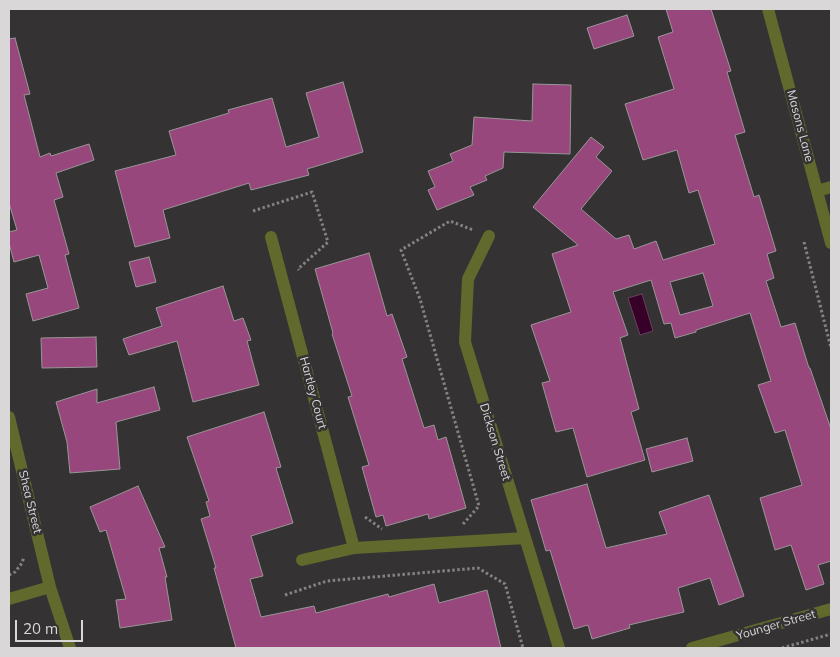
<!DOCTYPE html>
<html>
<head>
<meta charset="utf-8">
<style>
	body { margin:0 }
	#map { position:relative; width:840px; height:657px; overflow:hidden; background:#343233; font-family:Mulish,sans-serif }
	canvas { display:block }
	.frame { position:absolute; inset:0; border:10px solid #d9d7d8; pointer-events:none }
	.scale { position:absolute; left:15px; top:620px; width:68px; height:22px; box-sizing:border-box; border:2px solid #d9d7d8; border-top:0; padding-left:6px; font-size:15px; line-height:18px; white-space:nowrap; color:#d9d7d8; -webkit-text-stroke:4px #343233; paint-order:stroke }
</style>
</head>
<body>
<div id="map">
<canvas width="840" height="657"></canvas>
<div class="frame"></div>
<div class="scale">20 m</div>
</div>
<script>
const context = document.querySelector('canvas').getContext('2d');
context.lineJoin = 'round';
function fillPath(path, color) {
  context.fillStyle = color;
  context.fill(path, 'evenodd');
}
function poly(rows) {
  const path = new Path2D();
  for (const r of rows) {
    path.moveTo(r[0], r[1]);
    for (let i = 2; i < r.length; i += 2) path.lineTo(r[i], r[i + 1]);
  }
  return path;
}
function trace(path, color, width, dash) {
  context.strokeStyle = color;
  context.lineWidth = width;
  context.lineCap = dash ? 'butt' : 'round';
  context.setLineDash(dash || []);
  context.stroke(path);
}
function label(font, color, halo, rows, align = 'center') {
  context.font = font + ' Mulish,sans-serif';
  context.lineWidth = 5;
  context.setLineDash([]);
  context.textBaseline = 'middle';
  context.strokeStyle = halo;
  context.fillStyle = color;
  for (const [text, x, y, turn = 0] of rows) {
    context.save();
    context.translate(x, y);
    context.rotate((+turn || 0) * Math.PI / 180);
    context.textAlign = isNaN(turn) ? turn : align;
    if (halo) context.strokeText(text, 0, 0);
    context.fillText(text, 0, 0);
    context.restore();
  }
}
const water = poly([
	[642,294,653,331,640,335,628,298,642,294]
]);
fillPath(water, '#370028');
trace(water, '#68405d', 1);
const building = poly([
	[666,9,711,9,731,71,727,72,745,132,735,135,754,197,759,195,776,251,767,254,774,278,766,281,781,327,795,323,809,368,810,368,831,429,831,561,818,565,824,584,806,590,791,545,775,550,760,498,802,485,785,430,775,433,758,385,771,381,750,313,696,330,696,332,675,338,671,323,664,324,651,280,613,292,628,335,620,338,639,409,631,412,645,460,587,477,573,428,556,432,542,383,550,381,531,325,571,312,552,254,578,245,533,207,591,137,604,147,596,157,612,171,581,209,616,239,629,235,634,249,656,241,663,260,715,244,698,190,689,193,677,150,643,160,625,104,674,89,658,37,673,32,666,9],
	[703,273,713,306,680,315,670,282,703,273],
	[627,15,634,36,594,49,587,28,627,15],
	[15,38,30,94,24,95,40,157,50,153,51,156,89,144,94,160,56,173,63,197,54,200,69,254,65,255,79,308,33,321,26,294,48,288,39,255,14,262,9,243,9,232,17,230,9,203,9,39,15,38],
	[343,82,363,152,307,169,309,175,251,190,249,183,163,210,170,238,135,247,115,171,176,155,169,131,229,113,228,110,272,98,286,147,319,137,306,93,343,82],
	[533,84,571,85,570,154,504,152,503,168,485,176,487,180,470,187,474,195,437,210,428,190,435,187,428,171,453,161,450,154,472,145,474,117,532,121,533,84],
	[369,253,387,316,392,314,407,357,402,359,424,428,434,425,438,440,446,437,466,508,429,519,428,514,386,526,383,515,376,517,362,467,369,465,348,397,352,396,332,334,333,333,315,269,369,253],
	[149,257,156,282,136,287,129,262,149,257],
	[223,286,234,321,243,318,251,340,247,341,259,385,193,402,177,341,129,355,123,339,162,326,156,308,223,286],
	[96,337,97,367,42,368,41,338,96,337],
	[154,387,160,410,116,422,120,469,70,473,67,442,56,402,97,389,97,403,154,387],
	[264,412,281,467,276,468,293,523,251,536,263,576,250,579,261,617,314,606,316,613,388,594,389,597,434,584,439,603,487,590,501,648,236,648,214,568,216,568,201,519,210,516,206,502,209,501,187,437,264,412],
	[687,438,693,461,652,472,646,449,687,438],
	[587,484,606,548,667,534,659,512,709,495,744,596,719,605,710,578,678,588,684,612,629,625,630,628,592,639,588,625,574,629,550,550,546,551,531,500,587,484],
	[138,486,165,547,159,548,167,577,165,577,172,620,120,628,116,600,126,599,106,530,100,532,90,507,138,486]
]);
fillPath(building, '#97477c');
trace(building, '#999698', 1);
trace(poly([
	[253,211,312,192,328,242,298,269,299,270],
	[804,242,831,348],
	[365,517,382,529],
	[463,524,479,506,420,299,401,250,450,221,473,230],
	[9,575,15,572,22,563,24,557],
	[285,595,327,581,478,568,505,584,523,648],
	[782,648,831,634]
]), '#848283', 3, [2.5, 2.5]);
trace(poly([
	[768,9,831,243],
	[817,191,831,187],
	[489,236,468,279,465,342,559,648],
	[271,237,354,548],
	[9,417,50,587,70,648],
	[302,560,354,548,525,538],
	[9,599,50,587],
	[692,648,831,609]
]), '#61692d', 12);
label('12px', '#d9d7d8', '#343233', [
	["Masons Lane",800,126,75],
	["Hartley Court",313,393,75],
	["Dickson Street",495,442,73],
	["Shea Street",30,502,76],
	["Younger Street",776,625,-16]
]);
</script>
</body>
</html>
